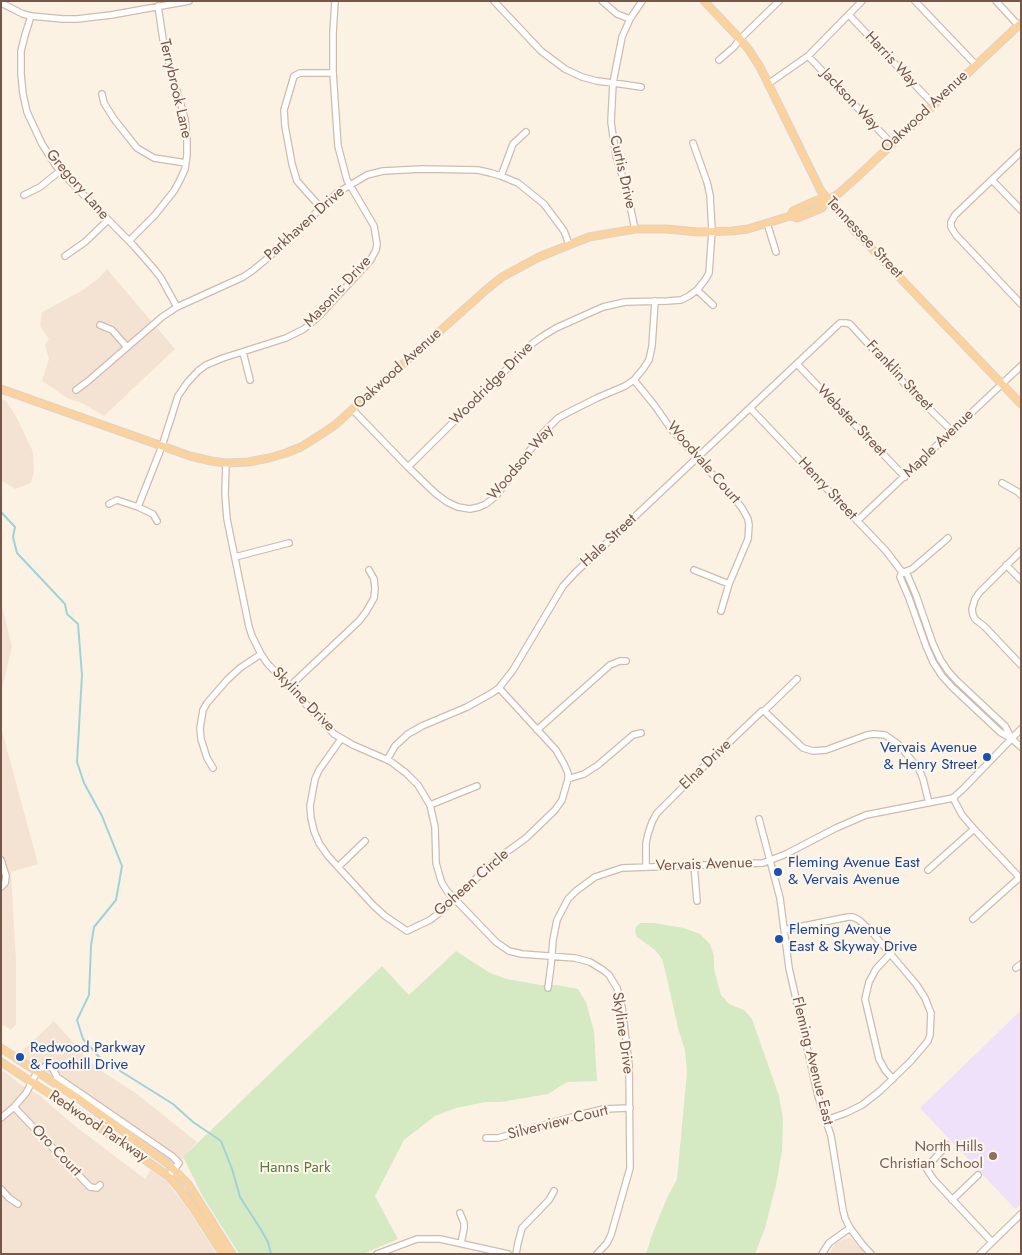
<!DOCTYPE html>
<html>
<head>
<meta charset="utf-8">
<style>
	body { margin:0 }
	#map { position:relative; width:1022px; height:1255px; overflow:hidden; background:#fcf2e4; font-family:Jost,sans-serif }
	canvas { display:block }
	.frame { position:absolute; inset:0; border:2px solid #765649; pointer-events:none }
</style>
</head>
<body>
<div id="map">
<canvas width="1022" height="1255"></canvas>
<div class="frame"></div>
</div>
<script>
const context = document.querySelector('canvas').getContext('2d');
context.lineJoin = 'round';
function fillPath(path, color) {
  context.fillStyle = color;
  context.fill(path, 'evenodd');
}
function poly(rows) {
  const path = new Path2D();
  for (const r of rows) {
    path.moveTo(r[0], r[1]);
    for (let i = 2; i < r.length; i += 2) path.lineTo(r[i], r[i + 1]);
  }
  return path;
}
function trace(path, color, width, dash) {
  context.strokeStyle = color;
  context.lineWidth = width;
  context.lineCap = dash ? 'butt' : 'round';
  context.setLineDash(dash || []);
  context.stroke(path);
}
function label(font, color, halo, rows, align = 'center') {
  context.font = font + ' Jost,sans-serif';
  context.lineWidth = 4;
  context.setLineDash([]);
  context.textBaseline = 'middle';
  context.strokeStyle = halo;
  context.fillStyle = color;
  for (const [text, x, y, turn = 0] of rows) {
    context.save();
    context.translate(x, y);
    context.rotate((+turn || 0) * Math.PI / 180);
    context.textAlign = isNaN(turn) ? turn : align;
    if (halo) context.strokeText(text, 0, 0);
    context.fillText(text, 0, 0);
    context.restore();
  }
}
fillPath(poly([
	[107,269,175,349,104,416,82,403,69,399,42,381,49,359,45,345,49,339,40,326,42,312,83,290,99,278],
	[1,399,6,401,17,418,33,452,34,472,31,483,15,489,1,480],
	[1,602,12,647,1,693],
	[1,727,38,864,11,872,16,961,16,1025,10,1030,4,1025,1,1027],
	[54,1021,94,1066,137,1094,197,1142,177,1165,153,1147,18,1055],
	[4,1071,21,1085,39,1095,75,1126,145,1179,151,1170,166,1181,186,1206,217,1254,1,1254,1,1073],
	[850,1237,865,1254,829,1254,836,1243,842,1240]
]), '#f4e3d3');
fillPath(poly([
	[1021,1010,1021,1204,1015,1209,920,1108]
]), '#efe1f9');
fillPath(poly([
	[640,923,654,923,684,928,700,934,710,944,714,956,714,969,718,984,721,995,729,1004,744,1010,752,1019,779,1096,783,1119,782,1151,776,1185,765,1228,755,1254,646,1254,653,1232,667,1198,677,1179,687,1072,685,1050,678,1028,666,974,662,959,655,950,637,937,635,932,636,927],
	[456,951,490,973,507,979,540,985,557,985,578,989,586,1002,594,1031,597,1081,567,1082,548,1094,501,1102,485,1102,456,1108,435,1116,404,1140,375,1196,398,1239,363,1254,239,1254,203,1197,183,1157,382,966,409,995]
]), '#d5eac3');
trace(poly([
	[1,512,15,527,13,537,17,553,65,604,67,614,78,624,82,675,77,762,84,783,102,816,122,866,116,900,94,927,91,946,89,995,77,1020,83,1039,101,1059,173,1104,193,1122,221,1141,232,1169,240,1197,260,1228,268,1242,271,1254]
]), '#9fd3d8', 2);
const minor = poly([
	[494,1,541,51,565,69,582,77,597,81,621,84,641,87],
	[602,1,617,14,630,19],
	[915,1,976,65],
	[996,1,1018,25],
	[1,3,23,14,31,16,63,19,77,19,111,15,189,1],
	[849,15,934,105],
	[31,16,25,35,21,51,21,74,23,94,27,112,42,144,56,166,69,180,133,245,154,269,161,278,177,307],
	[808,56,892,144],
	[719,60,734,47,740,39,779,1],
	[768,84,808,56,862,1],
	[102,94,104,103,114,119,137,148,154,158,186,163],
	[1021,152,955,215,951,222,951,227,956,235,1021,304],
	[501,176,513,144,526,132],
	[992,180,1021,210],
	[24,195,40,187,60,171],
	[321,208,297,181,292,164,285,126,284,110,294,76,300,73,333,73],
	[767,223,776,252],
	[635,229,627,191,616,156,611,122,613,83,622,37,630,19,642,1],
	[129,241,154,216,174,191,180,180,185,169,187,155,187,140,185,119,164,46,158,6],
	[65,256,85,242,108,220],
	[697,290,713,305],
	[100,325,112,330,127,347],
	[243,352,250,380],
	[797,364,905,477],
	[634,380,655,406,671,429,734,498,742,508,748,519,749,525,748,539,729,584,721,611],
	[76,390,87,382,162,317,177,307,243,277,252,271,269,257,337,193,367,175,383,171,422,169,478,170,491,173,501,176,518,183,544,204,564,231,569,244],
	[750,408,886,551,902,572,907,574,916,595,933,644,940,659,948,671,957,681,1005,726,1012,739],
	[353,410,408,467,435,493,447,502,458,507,470,509,479,507,486,504,496,496,542,434,558,418,569,412,597,398,625,386,634,380,643,369,649,360,652,346,655,301],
	[226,463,225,494,227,519,249,627,252,636,261,654,267,663,334,734,353,745,390,761,406,773,418,785,430,805,435,827,436,863,440,877,442,883,447,891,496,942,509,951,522,954,575,958,590,962,603,970,609,975,617,988,622,1007,629,1065,630,1168,611,1235,607,1243,597,1254],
	[408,467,533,343,543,336,556,328,603,307,625,302,667,301,681,300,689,296,697,290,705,280,709,273,712,231,710,195,707,182,693,143],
	[1002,483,1018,492,1021,495],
	[109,504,117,500,138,507,153,514,157,521],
	[138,507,162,446,178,396,187,383,198,371,206,365,223,358,286,338,304,329,318,317,370,261,376,250,377,244,374,226,347,180,338,146,333,72,333,33,335,1],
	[857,521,1021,366],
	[1021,551,979,593,975,599,972,609,973,615,975,619,985,627,1021,665],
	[235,557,289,543],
	[1006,565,1021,580],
	[694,570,729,584],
	[902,572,900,577,909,598,926,646,933,662,942,676,952,687,1000,732,1012,739,1021,747],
	[904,572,912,569,948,538],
	[289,687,359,621,366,612,374,598,375,589,374,579,369,570],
	[764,711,803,748,813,751,826,750,867,735,874,734,885,735,898,744,919,769,923,779,929,803],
	[537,730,610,665,620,661,626,661],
	[341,739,319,770,315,779,310,806,311,818,314,831,319,843,328,856,373,905,385,916,407,931,430,920,438,914,497,859,526,838,555,810,562,800,568,779,568,773,564,764,556,750,499,688],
	[387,760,395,746,408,734,422,726,467,707,492,693,499,688,513,670,563,586,576,572,840,323,846,323,850,324,913,393,952,431],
	[213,768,207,758,201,739,200,728,203,710,207,703,227,680,240,668,261,654],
	[568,779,584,774,598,765,633,735,641,733],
	[953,798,962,815,974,829,1021,879],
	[430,805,477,786],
	[759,819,780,898,789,968,818,1096,831,1136,843,1210,845,1218,850,1228,862,1244,871,1254],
	[1,860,6,876,5,883,1,887],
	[694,865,697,901],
	[338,867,365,841],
	[646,867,646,843,648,834,652,822,657,813,697,773,762,711,764,711,797,679],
	[928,870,974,829],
	[973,919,1019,878],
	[784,930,848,917,853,917,859,920,870,930,916,984,925,998,931,1013,930,1035,928,1041,911,1061,880,1091,862,1105,846,1113,826,1120],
	[891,953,876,969,869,982,865,999,879,1059,885,1070,893,1079],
	[1016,968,1021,964],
	[548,988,551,965,553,940,557,920,568,899,576,891,595,877,622,868,763,863,786,854,836,828,866,815,953,798,963,789,1021,729],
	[14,1107,90,1187,97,1188,100,1185],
	[1,1118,14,1107,26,1093,37,1072,47,1065,53,1069,57,1077,172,1156,179,1163,171,1173],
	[486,1138,498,1138,583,1114,604,1109,630,1108],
	[947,1145,926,1168,934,1180,992,1242],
	[1,1189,9,1198,18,1204],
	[952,1200,978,1175],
	[460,1213,464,1223,464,1229,461,1243],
	[377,1254,417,1239,440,1239,508,1254],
	[516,1254,518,1243,522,1228,549,1200,554,1191],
	[822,1254,829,1243,850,1228],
	[980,1254,1021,1214]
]);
const major = poly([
	[704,1,740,39,749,50,760,67,821,191,856,232,1021,404],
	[790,216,793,211,817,200,828,200],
	[1,389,162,446,190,456,211,461,226,463,248,462,269,458,286,453,301,447,320,435,335,425,487,289,502,277,539,257,589,237,635,229,667,229,698,232,732,231,748,229,790,216,797,218,822,208,828,200,838,194,855,179,1021,23],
	[1,1048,82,1101,167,1163,188,1184,232,1254],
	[1,1062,76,1111,168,1176,179,1188,192,1206,223,1254]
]);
trace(minor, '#d0bbad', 8);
trace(major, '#dbd3d0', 9);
trace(minor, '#fff', 5.5);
trace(major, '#fcd29c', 7);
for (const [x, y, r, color] of [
	[987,757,5,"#1a4fb4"],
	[778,872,5,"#1a4fb4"],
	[779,939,5,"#1a4fb4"],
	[20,1057,5,"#1a4fb4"],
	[993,1156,5,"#8d6e63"]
]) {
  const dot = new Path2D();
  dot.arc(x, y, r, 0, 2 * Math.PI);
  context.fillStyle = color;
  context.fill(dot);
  trace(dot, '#fff6eb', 2);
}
label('15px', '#765649', '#fff6eb', [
	["Harris Way",891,60,47],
	["Terrybrook Lane",175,89,77],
	["Jackson Way",850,100,47],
	["Oakwood Avenue",925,112,-43],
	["Curtis Drive",622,172,77],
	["Gregory Lane",77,185,49],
	["Parkhaven Drive",305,224,-42],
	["Tennessee Street",864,238,47],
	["Masonic Drive",338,292,-47],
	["Oakwood Avenue",398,369,-42],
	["Franklin Street",899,376,47],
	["Woodridge Drive",492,384,-45],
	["Webster Street",851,421,46],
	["Maple Avenue",939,444,-44],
	["Woodson Way",521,463,-50],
	["Woodvale Court",703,463,49],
	["Henry Street",827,489,47],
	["Hale Street",609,541,-43],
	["Skyline Drive",303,700,46],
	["Elna Drive",706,765,-44],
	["Vervais Avenue",704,865,-2],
	["Goheen Circle",472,883,-41],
	["Skyline Drive",622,1033,82],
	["Fleming Avenue East",812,1061,76],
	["Silverview Court",558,1123,-14],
	["Redwood Parkway",98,1127,34],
	["Oro Court",56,1151,46]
]);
label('15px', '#164399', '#fff6eb', [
	["Vervais Avenue",977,748,"right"],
	["& Henry Street",977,765,"right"],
	["Fleming Avenue East",788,863],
	["& Vervais Avenue",788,880],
	["Fleming Avenue",789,930],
	["East & Skyway Drive",789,947],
	["Redwood Parkway",30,1048],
	["& Foothill Drive",30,1065]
], 'left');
label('15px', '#785e54', '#fff6eb', [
	["North Hills",983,1147],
	["Christian School",983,1164]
], 'right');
label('15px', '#567b41', '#fff6eb', [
	["Hanns Park",295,1168]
]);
</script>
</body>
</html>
